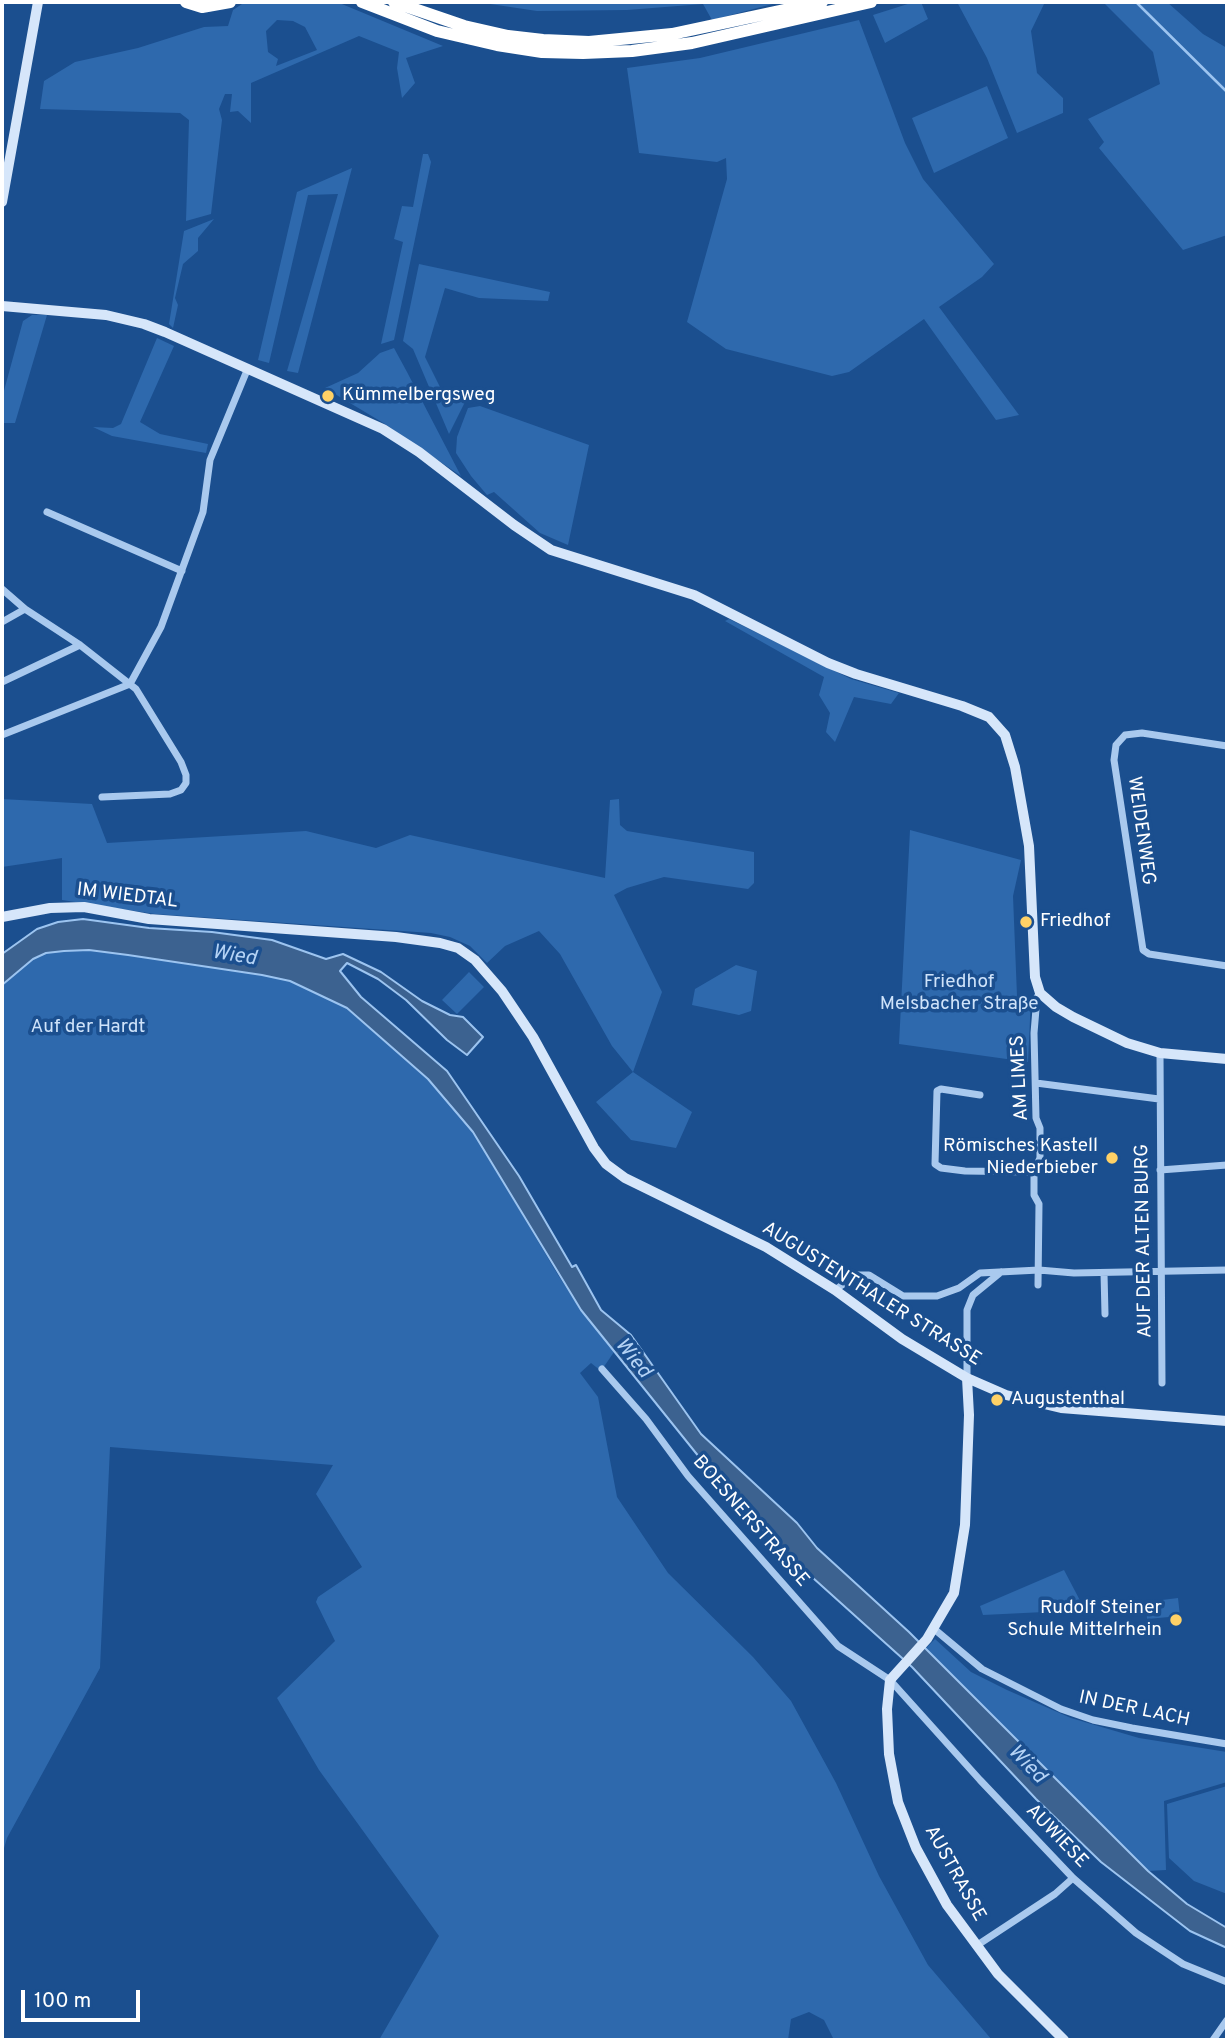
<!DOCTYPE html>
<html>
<head>
<meta charset="utf-8">
<style>
	body { margin:0 }
	#map { position:relative; width:1229px; height:2042px; overflow:hidden; background:#1b4f8f; font-family:Overpass,sans-serif }
	canvas { display:block }
	.frame { position:absolute; inset:0; border:4px solid #fff; pointer-events:none }
	.scale { position:absolute; left:21px; top:1990px; width:119px; height:32px; box-sizing:border-box; border:4px solid #fff; border-top:0; padding-left:9px; font-size:21px; line-height:24px; white-space:nowrap; color:#fff; -webkit-text-stroke:5px #1b4f8f; paint-order:stroke }
</style>
</head>
<body>
<div id="map">
<canvas width="1229" height="2042"></canvas>
<div class="frame"></div>
<div class="scale">100 m</div>
</div>
<script>
const context = document.querySelector('canvas').getContext('2d');
context.lineJoin = 'round';
function fillPath(path, color) {
  context.fillStyle = color;
  context.fill(path, 'evenodd');
}
function poly(rows) {
  const path = new Path2D();
  for (const r of rows) {
    path.moveTo(r[0], r[1]);
    for (let i = 2; i < r.length; i += 2) path.lineTo(r[i], r[i + 1]);
  }
  return path;
}
function trace(path, color, width, dash) {
  context.strokeStyle = color;
  context.lineWidth = width;
  context.lineCap = dash ? 'butt' : 'round';
  context.setLineDash(dash || []);
  context.stroke(path);
}
function label(font, color, halo, rows, align = 'center') {
  context.font = font + ' Overpass,sans-serif';
  context.lineWidth = 7;
  context.setLineDash([]);
  context.textBaseline = 'middle';
  context.strokeStyle = halo;
  context.fillStyle = color;
  for (const [text, x, y, turn = 0] of rows) {
    context.save();
    context.translate(x, y);
    context.rotate((+turn || 0) * Math.PI / 180);
    context.textAlign = isNaN(turn) ? turn : align;
    if (halo) context.strokeText(text, 0, 0);
    context.fillText(text, 0, 0);
    context.restore();
  }
}
fillPath(poly([
	[245,2,337,2,443,46,406,58,415,83,402,98,397,68,399,52,359,36,251,83,251,123,238,111,230,112,232,94,225,94,219,109,222,120,211,214,186,221,189,120,180,113,40,109,44,81,75,62,138,48,204,27,228,26,233,10],
	[277,20,293,21,305,27,317,50,276,66,278,59,268,52,266,31],
	[477,2,780,2,712,20,703,4,627,10,537,11],
	[914,2,921,2,928,19,885,43,873,15],
	[957,2,1045,2,1031,31,1037,73,1063,98,1063,113,1017,133,987,58],
	[1103,2,1167,2,1203,34,1227,48,1227,235,1183,250,1099,148,1104,142,1088,119,1160,84,1153,52],
	[859,20,905,143,923,179,994,264,982,277,939,307,1019,415,996,420,924,319,849,372,832,376,726,349,687,322,727,179,726,158,717,162,639,153,627,68,700,58],
	[987,86,1008,138,934,173,912,118],
	[423,154,428,154,431,162,394,340,381,344,403,242,394,239,402,206,413,207],
	[352,168,298,373,287,371,338,194,308,195,269,363,258,360,297,192],
	[214,219,198,238,198,251,183,264,175,298,178,305,173,328,169,324,184,231],
	[419,264,550,292,548,301,479,298,445,288,425,357,446,399,456,393,465,402,449,434,413,349,403,341],
	[32,315,47,315,15,423,2,423,2,398,23,321],
	[157,338,174,346,140,422,160,434,208,444,206,453,112,436,93,427,113,428,121,424],
	[394,348,407,372,461,476,385,424,325,388,358,373,380,353],
	[480,406,589,445,568,545,540,533,494,492,487,495,471,476,456,453,457,437,468,408],
	[729,619,851,679,899,693,891,704,854,697,835,742,826,732,830,713,819,695,824,677,725,621],
	[2,799,92,804,107,843,306,831,376,848,410,835,605,878,610,800,619,799,620,825,627,831,754,852,754,883,748,889,664,877,627,888,614,895,662,992,633,1072,692,1112,676,1148,631,1140,596,1102,633,1072,612,1046,560,954,539,931,505,946,487,963,470,946,450,937,431,933,155,914,62,900,62,858,2,867],
	[910,830,1021,860,1013,896,1017,996,1031,998,1028,1062,899,1044],
	[77,950,116,952,262,975,290,981,319,993,346,1008,428,1079,473,1132,558,1275,581,1310,614,1352,601,1371,591,1363,580,1373,598,1397,617,1497,668,1573,753,1657,791,1701,836,1783,879,1876,928,1965,992,2040,834,2040,824,2020,809,2012,791,2019,788,2040,379,2040,439,1936,319,1770,277,1698,335,1641,316,1602,318,1597,362,1567,316,1494,333,1465,110,1447,100,1668,7,1838,2,1855,2,985,33,959,46,953],
	[736,965,757,971,751,1011,739,1015,692,1005,695,989],
	[469,972,484,987,457,1014,442,1000],
	[1064,1570,1085,1610,983,1615,980,1606],
	[1178,1598,1180,1616,1147,1619,1146,1602],
	[935,1639,971,1672,1007,1690,1071,1718,1139,1738,1227,1752,1227,1782,1164,1801,1166,1870,1148,1871,1097,1821,926,1648],
	[1227,1786,1227,1894,1194,1881,1169,1858,1167,1804]
]), '#2e69ad');
const water = poly([
	[83,919,149,928,212,932,272,940,326,959,343,954,381,972,422,1001,450,1015,463,1017,483,1037,467,1055,447,1040,406,1000,378,979,347,963,340,971,361,997,447,1071,519,1176,572,1267,576,1265,601,1310,631,1335,701,1434,797,1523,817,1548,909,1632,1148,1871,1187,1904,1227,1928,1227,1948,1190,1931,1101,1862,1036,1799,912,1667,783,1551,724,1488,581,1310,473,1132,428,1079,347,1008,290,981,262,975,128,955,89,950,64,951,46,953,33,959,2,985,2,954,37,929,58,922,83,919]
]);
fillPath(water, '#3c6290');
trace(water, '#9cc4f0', 2);
trace(poly([
	[1136,2,1227,92]
]), '#9cc4f0', 2.5);
trace(poly([
	[47,512,182,571],
	[2,589,25,609,80,645,136,689,181,762,186,775,186,783,181,790,170,794,102,797],
	[2,622,25,609],
	[2,682,80,645],
	[2,735,130,684,161,627,203,512,210,460,248,368],
	[1227,746,1142,733,1125,735,1116,745,1114,760,1143,950,1149,954,1227,966],
	[1160,1053,1162,1383],
	[1036,1083,1159,1099],
	[980,1095,941,1089,937,1091,935,1164,941,1168,965,1171,1034,1172],
	[1160,1170,1227,1165],
	[1104,1273,1105,1314],
	[1038,1285,1039,1204,1034,1195,1034,1172,1040,1158,1040,1128,1036,1118,1034,1033,1037,997,1040,993],
	[835,1290,856,1275,869,1275,903,1296,937,1296,959,1288,980,1273,1039,1270,1074,1273,1227,1270],
	[602,1369,646,1419,688,1476,838,1646,890,1680,980,1780,1073,1878,1136,1933,1183,1964,1227,1982],
	[967,1378,967,1310,973,1295,1001,1272],
	[933,1628,982,1669,1061,1709,1093,1720,1132,1728,1227,1744],
	[976,1946,1055,1894,1073,1878],
	[1213,2040,1227,2020]
]), '#a9c9ee', 7);
trace(poly([
	[2,202,38,2],
	[2,306,106,315,144,324,165,332,383,429,419,452,514,525,551,550,694,595,828,663,856,674,962,706,989,717,1005,735,1015,767,1029,846,1035,977,1040,993,1056,1007,1073,1017,1127,1043,1160,1053,1227,1059],
	[2,917,50,908,84,907,149,919,396,937,440,943,458,948,475,960,502,991,533,1037,594,1148,606,1164,625,1178,766,1247,835,1290,902,1339,967,1378,1006,1395,1061,1408,1227,1421],
	[967,1378,969,1415,965,1525,954,1593,927,1639,890,1680,887,1709,889,1754,898,1802,916,1848,947,1905,998,1974,1064,2040]
]), '#d6e6fa', 10);
trace(poly([
	[186,2,202,7,230,2],
	[362,2,437,31,497,45,542,52,583,53,632,51,692,43,871,2],
	[394,2,464,26,508,36,543,40,589,42,672,34,822,2]
]), '#fff', 12);
for (const [x, y, r, color] of [
	[328,396,7,"#ffd166"],
	[1026,922,7,"#ffd166"],
	[1112,1158,7,"#ffd166"],
	[997,1400,7,"#ffd166"],
	[1176,1620,7,"#ffd166"]
]) {
  const dot = new Path2D();
  dot.arc(x, y, r, 0, 2 * Math.PI);
  context.fillStyle = color;
  context.fill(dot);
  trace(dot, '#1b4f8f', 2.5);
}
label('19px', '#fff', '#1b4f8f', [
	["Kümmelbergsweg",342,396],
	["Friedhof",1040,922],
	["Römisches Kastell",1098,1147,"right"],
	["Niederbieber",1098,1169,"right"],
	["Augustenthal",1011,1400],
	["Rudolf Steiner",1162,1609,"right"],
	["Schule Mittelrhein",1162,1631,"right"]
], 'left');
label('19px', '#fff', '#1b4f8f', [
	["WEIDENWEG",1140,831,82],
	["IM WIEDTAL",127,897,7],
	["AM LIMES",1021,1078,-93],
	["AUF DER ALTEN BURG",1145,1241,-91],
	["AUGUSTENTHALER STRASSE",871,1295,32],
	["BOESNERSTRASSE",750,1522,49],
	["IN DER LACH",1134,1710,12],
	["AUWIESE",1056,1837,46],
	["AUSTRASSE",954,1874,61]
]);
label('19px', '#cfe3fa', '#1b4f8f', [
	["Friedhof",959,983],
	["Melsbacher Straße",959,1005],
	["Auf der Hardt",88,1028]
]);
label('italic 21px', '#b5d3f5', '#1b4f8f', [
	["Wied",234,957,9],
	["Wied",632,1359,51],
	["Wied",1026,1765,46]
]);
</script>
</body>
</html>
